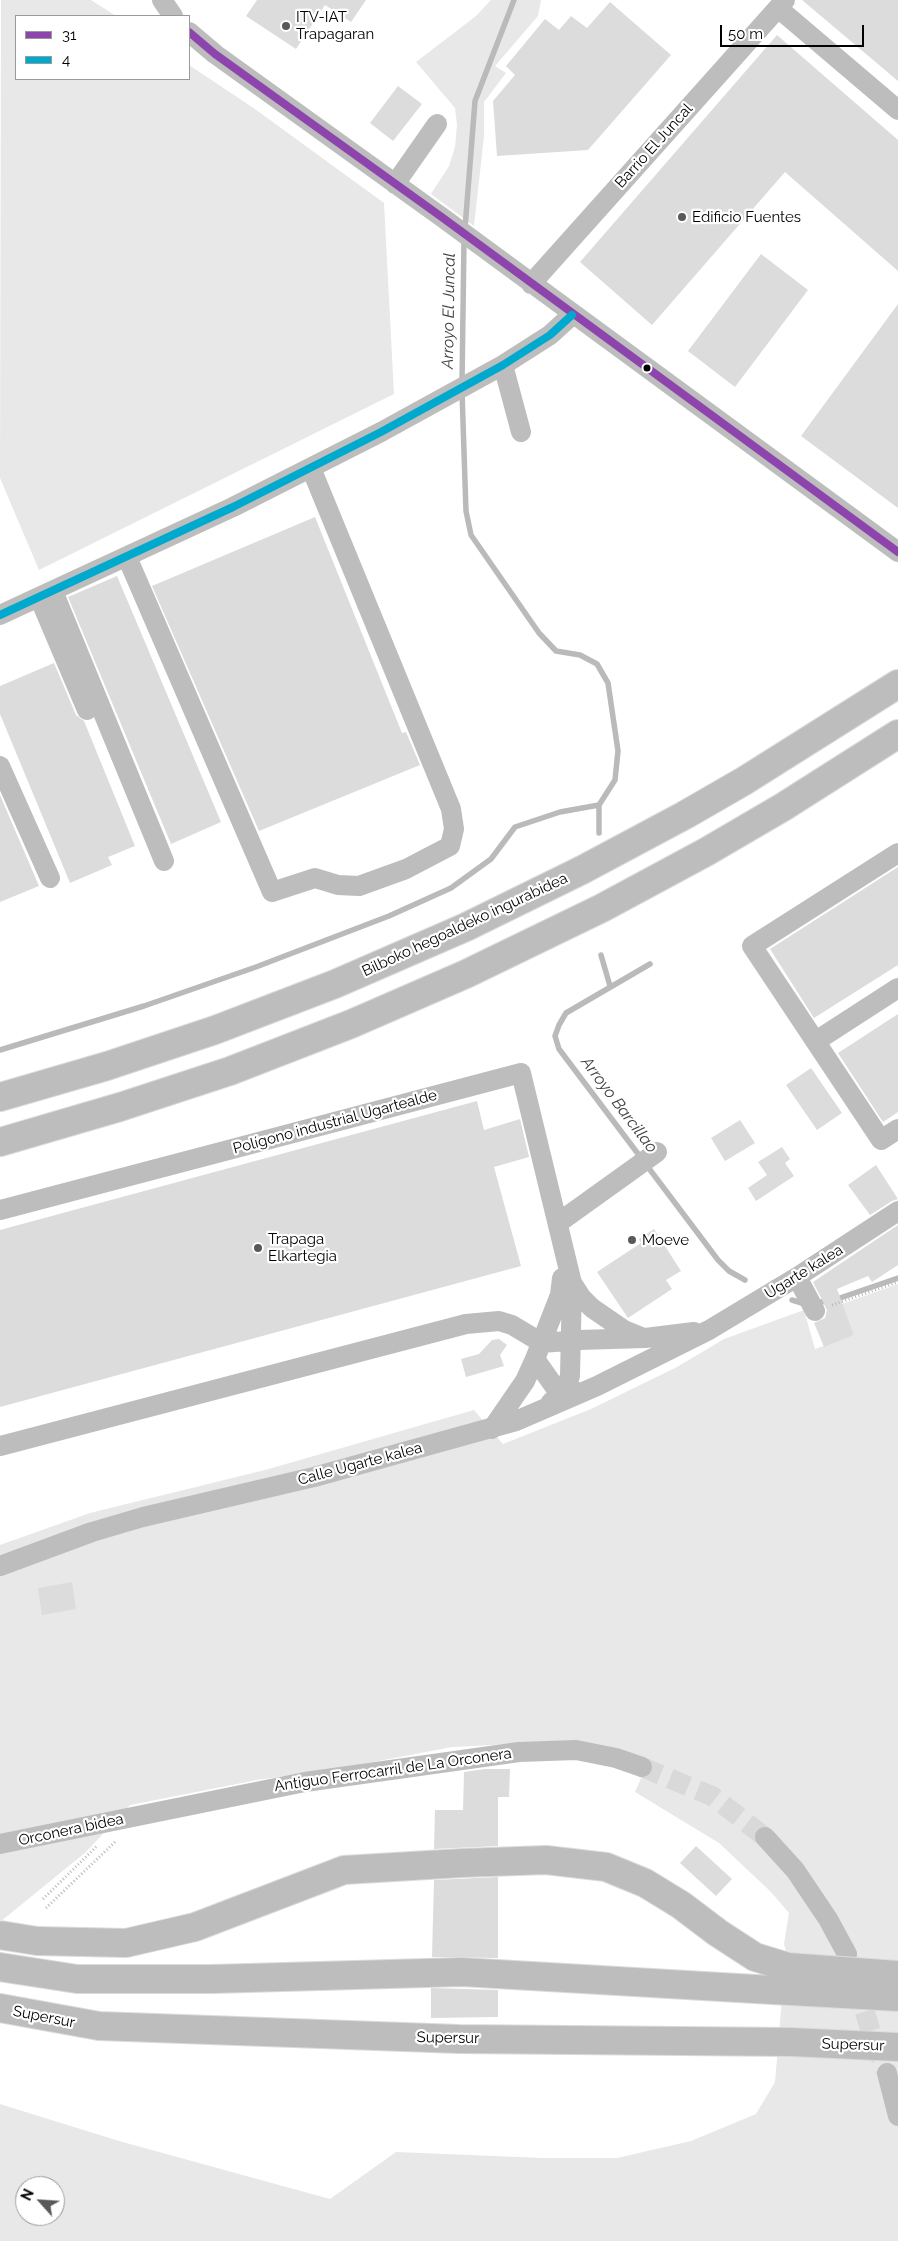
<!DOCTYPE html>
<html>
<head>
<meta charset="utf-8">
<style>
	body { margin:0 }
	#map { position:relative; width:898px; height:2241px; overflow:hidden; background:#fff; font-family:Raleway,sans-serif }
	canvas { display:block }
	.legend { position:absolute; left:15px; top:15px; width:175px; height:65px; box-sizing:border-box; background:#fff; border:1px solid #999; margin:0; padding:6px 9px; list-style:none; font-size:15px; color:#000 }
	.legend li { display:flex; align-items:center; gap:10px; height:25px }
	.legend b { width:25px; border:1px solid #999 }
	.north { position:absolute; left:15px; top:2176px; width:50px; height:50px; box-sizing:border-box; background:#fff; border:1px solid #999; border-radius:50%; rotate:296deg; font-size:14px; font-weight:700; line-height:20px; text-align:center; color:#000 }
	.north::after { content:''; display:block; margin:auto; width:18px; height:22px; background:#595959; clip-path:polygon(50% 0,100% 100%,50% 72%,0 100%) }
	.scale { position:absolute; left:720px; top:25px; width:144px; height:22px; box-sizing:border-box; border:2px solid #000; border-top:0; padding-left:6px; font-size:15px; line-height:18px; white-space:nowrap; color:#000; -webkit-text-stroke:4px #fff; paint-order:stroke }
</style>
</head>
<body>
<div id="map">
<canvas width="898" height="2241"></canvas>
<ul class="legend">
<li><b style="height:6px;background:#8e44ad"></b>31</li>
<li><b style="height:6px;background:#00a9ce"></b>4</li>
</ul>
<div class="north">N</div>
<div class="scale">50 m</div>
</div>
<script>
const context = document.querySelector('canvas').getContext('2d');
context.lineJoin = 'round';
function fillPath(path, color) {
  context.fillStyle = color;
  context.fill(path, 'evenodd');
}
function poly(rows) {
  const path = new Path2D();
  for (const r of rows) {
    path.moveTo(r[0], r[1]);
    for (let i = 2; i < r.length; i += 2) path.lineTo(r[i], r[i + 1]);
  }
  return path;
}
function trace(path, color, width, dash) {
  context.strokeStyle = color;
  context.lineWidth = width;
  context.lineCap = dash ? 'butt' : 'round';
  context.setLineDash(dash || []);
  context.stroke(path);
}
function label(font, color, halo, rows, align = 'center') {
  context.font = font + ' Raleway,sans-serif';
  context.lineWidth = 4.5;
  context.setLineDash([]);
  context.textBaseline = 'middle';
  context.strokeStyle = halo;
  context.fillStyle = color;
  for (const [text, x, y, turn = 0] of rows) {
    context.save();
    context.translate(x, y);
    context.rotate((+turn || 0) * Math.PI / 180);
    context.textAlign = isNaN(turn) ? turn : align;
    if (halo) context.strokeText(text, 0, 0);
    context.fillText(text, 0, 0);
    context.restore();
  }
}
fillPath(poly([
	[1,0,91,0,116,16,16,16,16,79,189,79,189,65,255,109,384,203,394,394,39,570,0,478],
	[491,0,541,0,538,16,495,66,506,73,484,102,484,136,474,226,431,194,449,166,455,147,457,125,455,108,416,62,476,16],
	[898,1284,898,2241,0,2241,0,2104,119,2141,330,2199,396,2152,544,2158,617,2158,691,2141,756,2114,775,2082,786,1951,784,1944,789,1913,771,1892,719,1843,635,1792,648,1762,514,1744,452,1747,342,1768,257,1780,130,1805,86,1852,0,1922,0,1545,90,1513,265,1470,474,1410,503,1444,591,1409,677,1367,724,1339,804,1310,815,1349,854,1335,842,1304],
	[25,2186,55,2186,55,2216,25,2216]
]), '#e8e8e8');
trace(poly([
	[465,228,475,101,514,0],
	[462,383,464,240],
	[462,392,466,511,471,535,539,633,556,651,580,655,597,664,608,683,618,751,615,780,599,805,599,833],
	[601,955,610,986],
	[650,964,566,1013,559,1025,555,1036,559,1049,718,1260,729,1271,745,1280],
	[0,1050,144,1006,256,967,389,916,451,888,491,859,515,827,560,812,599,805],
	[792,1300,805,1304],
	[814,1303,834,1300,898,1278]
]), '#bababa', 5.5);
fillPath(poly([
	[257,0,366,0,351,22,325,5,296,49,246,16],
	[802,0,898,0,898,81],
	[610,2,671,55,588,150,497,156,493,101,515,75,506,66,545,19,559,30,571,16,587,28],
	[777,35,898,140,898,271,785,172,652,325,580,262],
	[398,86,422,104,393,141,370,123],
	[761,254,808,290,735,387,688,351],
	[898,304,898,508,801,436],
	[315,517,402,733,406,732,420,765,259,831,152,586],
	[117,576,221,822,171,844,68,597],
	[54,663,76,715,84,721,135,846,108,857,112,865,70,883,0,714,0,686],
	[0,795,39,886,0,902],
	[898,867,898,965,814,1018,770,949],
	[898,1014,898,1112,883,1122,838,1053],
	[811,1068,842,1113,817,1130,786,1085],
	[477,1101,484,1130,520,1119,529,1157,494,1167,521,1266,0,1407,0,1230],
	[740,1120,755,1143,725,1161,711,1138],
	[782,1147,790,1159,785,1163,794,1176,756,1201,748,1188,767,1175,758,1162],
	[876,1165,898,1199,892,1201,870,1215,848,1185],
	[898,1225,898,1265,872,1282,868,1276,837,1289,854,1335,824,1347,814,1323,825,1318,827,1310,813,1282],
	[654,1229,681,1271,666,1280,672,1289,628,1318,597,1272,641,1243,639,1239],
	[499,1339,507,1345,500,1355,504,1366,466,1377,461,1359,479,1354,492,1340],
	[72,1582,76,1609,42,1615,38,1588],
	[485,1769,510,1769,509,1797,498,1797,498,1846,434,1849,435,1810,463,1810,464,1772],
	[696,1846,732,1879,716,1896,680,1863],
	[498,1877,498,1958,432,1957,434,1880],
	[431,1988,498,1990,498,2017,431,2018]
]), '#dcdcdc');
trace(poly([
	[642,1767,712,1796,765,1837],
	[856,1983,874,2042,887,2073]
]), '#d9d9d9', 20, [20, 10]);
const highway = poly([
	[0,1097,107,1066,215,1030,335,984,466,927,582,870,685,815,744,781,898,684],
	[0,1142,120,1107,230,1071,351,1024,466,974,602,908,706,852,783,807,898,734],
	[37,1941,126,1943,195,1927,344,1870,462,1863,546,1860,606,1867,645,1883,681,1905,718,1933,755,1957,788,1967],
	[0,1967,77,1979,212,1979,462,1972,790,1991],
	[0,2008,99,2026,459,2039,791,2042]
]);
trace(highway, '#dbdbdb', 30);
trace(poly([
	[832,1305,898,1282],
	[43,1899,98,1845],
	[46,1908,116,1841]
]), '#b8b8b8', 3, [1, 2.5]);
trace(poly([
	[162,0,173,16],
	[778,8,898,110],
	[189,32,215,54,443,218,898,552],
	[395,184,437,124],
	[531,284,785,0],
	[503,365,521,432],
	[127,557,272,892,315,878,338,885,359,886,406,869,450,846,454,829,451,809,311,468],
	[53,591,164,861],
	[39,597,87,710],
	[0,615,233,507,381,432,503,365,550,335,572,315],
	[0,766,50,878],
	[898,853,752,946,881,1140,898,1129],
	[816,1041,898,988],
	[0,1210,521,1073,572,1283,570,1376,565,1390,551,1402],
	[558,1223,657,1152],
	[797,1277,815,1311],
	[572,1283,581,1297,592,1308,624,1330,641,1337],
	[535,1359,554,1386,568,1392,575,1391],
	[492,1429,525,1381,535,1359,560,1295,562,1278],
	[0,1446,466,1324,499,1321,512,1325,542,1343,579,1340,645,1338,694,1332],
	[0,1566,92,1532,143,1517,314,1477,516,1421,597,1386,709,1330,797,1277,898,1211],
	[765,1837,795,1870,828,1919,847,1954],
	[0,1844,305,1782,519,1752,576,1750,616,1758,642,1767],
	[887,2073,898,2116]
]), '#bdbdbd', 20);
trace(highway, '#bdbdbd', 28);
const highwayBridge = poly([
	[0,1935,37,1941],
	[788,1967,898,1975],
	[790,1991,898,1997],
	[791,2042,898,2047]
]);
trace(highwayBridge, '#dbdbdb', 30, []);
trace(highwayBridge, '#bdbdbd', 28);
trace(poly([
	[189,32,215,54,443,218,898,552]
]), '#8e44ad', 8);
trace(poly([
	[0,615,233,507,381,432,503,365,550,335,572,315]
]), '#00a9ce', 8);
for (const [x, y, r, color] of [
	[286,26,5,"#595959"],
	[682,217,5,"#595959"],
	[647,368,4.5,"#000"],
	[632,1240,5,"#595959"],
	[258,1248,5,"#595959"]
]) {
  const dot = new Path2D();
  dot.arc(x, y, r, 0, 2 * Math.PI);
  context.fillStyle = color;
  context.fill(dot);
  trace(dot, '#fff', 2);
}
label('15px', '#000', '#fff', [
	["ITV-IAT",296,17],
	["Trapagaran",296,34],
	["Edificio Fuentes",692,217],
	["Trapaga",268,1239],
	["Elkartegia",268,1256],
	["Moeve",642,1240]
], 'left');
label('15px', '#000', '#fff', [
	["Barrio El Juncal",654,146,-48],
	["Bilboko hegoaldeko ingurabidea",465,925,-25],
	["Polígono industrial Ugartealde",335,1122,-15],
	["Ugarte kalea",804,1272,-32],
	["Calle Ugarte kalea",360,1464,-15],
	["Antiguo Ferrocarril de La Orconera",393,1770,-8],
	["Orconera bidea",71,1830,-12],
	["Supersur",44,2017,11],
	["Supersur",448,2038,1],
	["Supersur",853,2045,2]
]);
label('italic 16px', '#3e3e3e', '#fff', [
	["Arroyo El Juncal",449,311,-89],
	["Arroyo Barcillao",619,1105,53]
]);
</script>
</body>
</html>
